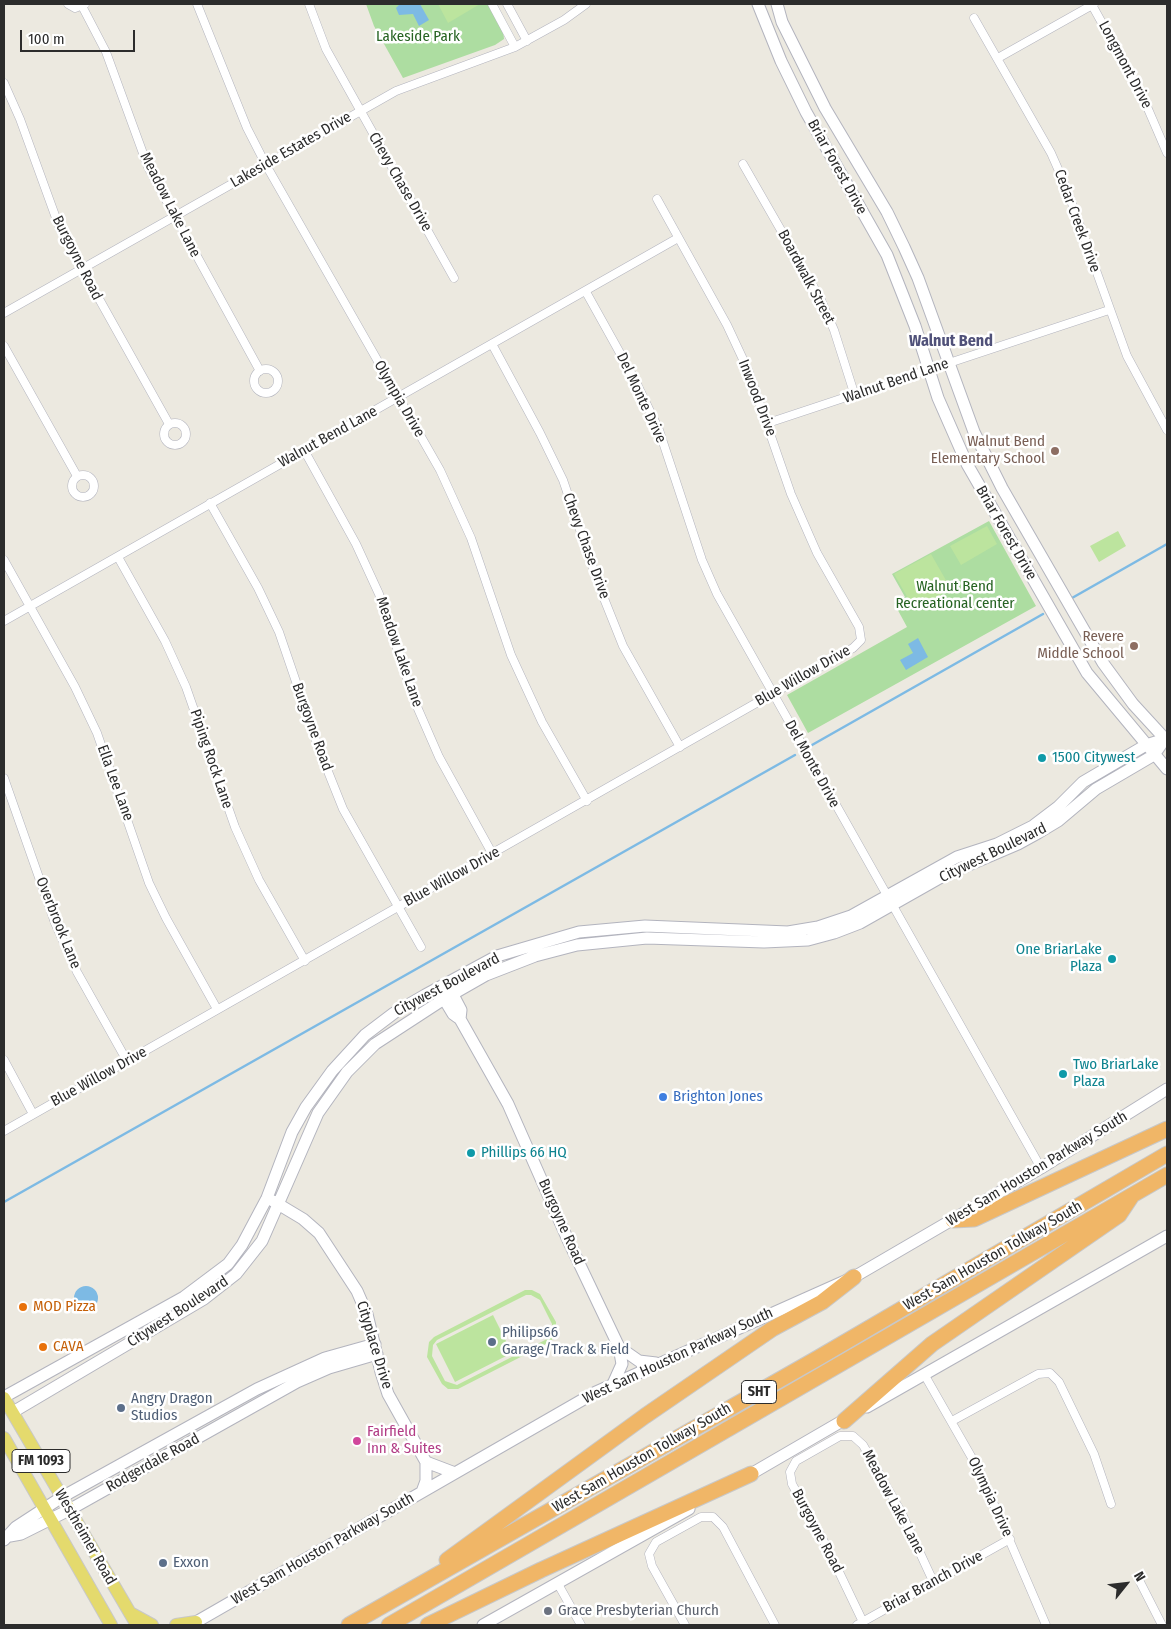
<!DOCTYPE html>
<html>
<head>
<meta charset="utf-8">
<style>
	body { margin:0 }
	#map { position:relative; width:1171px; height:1629px; overflow:hidden; background:#ece9e0; font-family:"Fira Sans Condensed",sans-serif }
	canvas { display:block }
	.frame { position:absolute; inset:0; border:5px solid #2c2c2c; pointer-events:none }
	.north { position:absolute; left:1101px; top:1559px; width:50px; height:50px; -webkit-text-stroke:4px #fff; paint-order:stroke; rotate:61deg; font-size:14px; font-weight:700; line-height:20px; text-align:center; color:#2c2c2c }
	.north::after { content:''; display:block; margin:auto; width:18px; height:22px; background:#2c2c2c; clip-path:polygon(50% 0,100% 100%,50% 72%,0 100%) }
	.scale { position:absolute; left:20px; top:30px; width:115px; height:22px; box-sizing:border-box; border:2px solid #2c2c2c; border-top:0; padding-left:6px; font-size:15px; line-height:18px; white-space:nowrap; color:#2c2c2c; -webkit-text-stroke:4px #fff; paint-order:stroke }
</style>
</head>
<body>
<div id="map">
<canvas width="1171" height="1629"></canvas>
<div class="frame"></div>
<div class="north">N</div>
<div class="scale">100 m</div>
</div>
<script>
const context = document.querySelector('canvas').getContext('2d');
context.lineJoin = 'round';
function fillPath(path, color) {
  context.fillStyle = color;
  context.fill(path, 'evenodd');
}
function poly(rows) {
  const path = new Path2D();
  for (const r of rows) {
    if (r.length === 3) {
      path.moveTo(r[0] + r[2], r[1]);
      path.arc(r[0], r[1], r[2], 0, 2 * Math.PI);
      continue;
    }
    path.moveTo(r[0], r[1]);
    for (let i = 2; i < r.length; i += 2) path.lineTo(r[i], r[i + 1]);
  }
  return path;
}
function trace(path, color, width, dash) {
  context.strokeStyle = color;
  context.lineWidth = width;
  context.lineCap = dash ? 'butt' : 'round';
  context.setLineDash(dash || []);
  context.stroke(path);
}
function label(font, color, halo, rows, align = 'center') {
  context.font = font + ' "Fira Sans Condensed",sans-serif';
  context.lineWidth = 5;
  context.setLineDash([]);
  context.textBaseline = 'middle';
  context.strokeStyle = halo;
  context.fillStyle = color;
  for (const [text, x, y, turn = 0] of rows) {
    context.save();
    context.translate(x, y);
    context.rotate((+turn || 0) * Math.PI / 180);
    context.textAlign = isNaN(turn) ? turn : align;
    if (halo) context.strokeText(text, 0, 0);
    context.fillText(text, 0, 0);
    context.restore();
  }
}
fillPath(poly([
	[366,4,489,4,503,29,504,39,495,45,403,78,374,26],
	[989,521,1036,606,808,733,787,695,907,627,894,603,905,597,892,574]
]), '#addda1');
fillPath(poly([
	[438,4,480,4,448,23],
	[987,526,997,544,961,565,950,546],
	[1118,531,1126,546,1099,562,1090,546],
	[931,554,951,589,916,608,913,607,894,574],
	[525,1290,532,1290,540,1294,556,1322,556,1334,550,1342,458,1389,448,1389,442,1384,427,1357,429,1342,434,1337],
	[526,1295,531,1295,540,1300,552,1324,552,1332,547,1339,457,1385,445,1381,432,1356,433,1345,437,1340],
	[493,1315,512,1353,455,1382,436,1344]
]), '#bce49e');
fillPath(poly([
	[400,4,420,4,429,20,419,26,413,14,399,15,396,8],
	[918,638,928,657,906,670,900,660,913,653,908,644],
	[86,1298,12]
]), '#7dbae4');
trace(poly([
	[1072,598,1167,544],
	[812,745,1043,614],
	[4,1202,795,755]
]), '#7dbae4', 2.5);
const street = poly([
	[68,4,75,8,85,4],
	[197,4,247,128,266,165,440,470,471,538,511,655,542,722,587,801],
	[309,4,326,49,454,278],
	[492,4,515,47],
	[507,4,527,41],
	[1092,5,1142,95,1167,153],
	[82,6,106,52,148,167,260,371],
	[974,18,1051,153,1066,187,1127,356,1167,430],
	[998,58,1094,4],
	[4,83,20,119,60,229,169,424],
	[743,164,821,300,834,330,855,396],
	[586,292,635,380,659,430,702,560,717,594,1041,1168],
	[4,313,396,91,515,47,564,20,586,4],
	[492,344,540,433,563,480,601,591,623,646,680,747],
	[4,346,77,476],
	[266,381,12],
	[768,423,1109,310],
	[175,434,11],
	[304,450,356,544,379,594,415,702,439,757,493,855],
	[83,486,11],
	[210,503,258,588,279,632,319,749,343,809,421,947],
	[118,557,165,641,186,687,235,827,259,880,305,961],
	[4,560,75,687,97,733,149,883,166,918,217,1009],
	[4,621,678,238],
	[4,778,55,923,77,972,127,1061],
	[4,1060,33,1114],
	[4,1131,853,648,861,640,859,627,817,553,791,494,748,370,727,325,657,199],
	[924,1374,980,1472,1046,1625],
	[952,1421,1038,1374,1050,1373,1059,1382,1094,1454,1111,1504],
	[1139,1580,1162,1625],
	[558,1584,581,1625],
	[863,1622,828,1549,792,1484,790,1472,796,1461,840,1436,853,1436,863,1445,901,1512,933,1581],
	[685,1625,652,1566,649,1554,656,1542,701,1517,713,1517,723,1527,775,1625],
	[857,1625,1010,1539]
]);
const secondary = poly([
	[758,4,781,61,806,112,887,255,915,326,938,398,967,464,1087,673,1167,769],
	[777,4,782,22,825,108,887,212,904,247,918,278,974,432,1002,488,1103,663,1133,704,1167,741],
	[450,989,461,1010,460,1019],
	[441,994,453,1014,460,1019,508,1104,568,1240,619,1347,622,1364,613,1384],
	[273,1201,303,1219,319,1233,357,1291,367,1314,381,1372,388,1394,426,1462,426,1481,422,1492],
	[619,1347,639,1361,656,1363],
	[4,1397,184,1297,228,1264,242,1245,267,1198,292,1132,306,1107,332,1071,365,1035,394,1013,425,995,497,956,579,932,645,926,788,932,818,927,851,916,957,857,997,844,1033,826,1058,807,1083,782,1146,745,1165,739],
	[867,1407,1167,1236],
	[13,1412,204,1299,236,1274,262,1241,318,1113,347,1072,375,1044,444,999,486,975,535,956,577,945,647,938,764,942,808,940,834,933,860,923,943,876,1018,844,1038,833,1058,821,1096,789,1154,755,1165,739],
	[426,1462,455,1473],
	[744,1478,849,1417],
	[10,1536,21,1534,69,1510,297,1382,329,1368,377,1354],
	[4,1540,16,1527,62,1497,257,1389,325,1358,375,1344],
	[191,1625,596,1392,854,1277,1041,1168,1167,1089],
	[483,1625,689,1509]
]);
const primary = poly([
	[4,1398,137,1625],
	[4,1438,111,1625],
	[130,1613,152,1625],
	[176,1625,196,1622]
]);
const highway = poly([
	[953,1220,974,1219,1167,1129],
	[844,1421,932,1344,1119,1215,1131,1197],
	[447,1560,645,1416,772,1329,822,1302,854,1277],
	[349,1625,818,1358,1167,1154],
	[389,1625,1167,1175],
	[428,1625,541,1570,751,1474]
]);
trace(street, '#b3b4be', 9);
trace(secondary, '#b3b4be', 13);
trace(primary, '#c8c8c8', 14);
trace(highway, '#c8c8c8', 17);
trace(street, '#fff', 8);
trace(secondary, '#fff', 11);
trace(primary, '#e4da6d', 12);
trace(highway, '#f0b667', 15);
for (const [x, y, r, color] of [
	[1055,451,5,"#8d6e63"],
	[1134,646,5,"#8d6e63"],
	[1042,758,5,"#0f9aa8"],
	[1112,959,5,"#0f9aa8"],
	[1063,1074,5,"#0f9aa8"],
	[663,1097,5,"#3f7fe0"],
	[471,1153,5,"#0f9aa8"],
	[23,1307,5,"#e8710a"],
	[492,1342,5,"#5c6f8a"],
	[43,1347,5,"#e8710a"],
	[121,1408,5,"#5c6f8a"],
	[357,1441,5,"#d1479c"],
	[163,1563,5,"#5c6f8a"],
	[548,1611,5,"#6b7280"]
]) {
  const dot = new Path2D();
  dot.arc(x, y, r, 0, 2 * Math.PI);
  context.fillStyle = color;
  context.fill(dot);
  trace(dot, '#fff', 2);
}
for (const [x, y, w] of [
	[759,1392,35],
	[41,1461,58]
]) {
  const box = new Path2D();
  box.roundRect(x - w / 2, y - 11.5, w, 23, 4);
  context.fillStyle = '#fff';
  context.fill(box);
  trace(box, '#2c2c2c', 1);
}
label('bold 14px', '#2c2c2c', null, [
	["SHT",759,1392],
	["FM 1093",41,1461]
]);
label('15px', '#266322', '#fff', [
	["Lakeside Park",418,37],
	["Walnut Bend",955,587],
	["Recreational center",955,604]
]);
label('15px', '#2c2c2c', '#fff', [
	["Longmont Drive",1125,65,62],
	["Lakeside Estates Drive",291,150,-30],
	["Briar Forest Drive",837,167,61],
	["Chevy Chase Drive",400,182,60],
	["Meadow Lake Lane",170,205,63],
	["Cedar Creek Drive",1077,221,70],
	["Burgoyne Road",77,258,63],
	["Boardwalk Street",806,277,62],
	["Walnut Bend Lane",896,381,-19],
	["Del Monte Drive",641,398,65],
	["Inwood Drive",757,398,69],
	["Olympia Drive",399,399,60],
	["Walnut Bend Lane",328,437,-29],
	["Briar Forest Drive",1006,533,60],
	["Chevy Chase Drive",586,546,70],
	["Meadow Lake Lane",399,652,71],
	["Blue Willow Drive",803,676,-30],
	["Burgoyne Road",312,727,70],
	["Piping Rock Lane",211,759,71],
	["Del Monte Drive",812,764,61],
	["Ella Lee Lane",115,783,70],
	["Citywest Boulevard",993,853,-26],
	["Blue Willow Drive",452,877,-29],
	["Overbrook Lane",58,923,68],
	["Citywest Boulevard",447,985,-28],
	["Blue Willow Drive",99,1077,-29],
	["West Sam Houston Parkway South",1037,1169,-31],
	["Burgoyne Road",561,1222,66],
	["West Sam Houston Tollway South",993,1256,-30],
	["Citywest Boulevard",178,1312,-33],
	["Cityplace Drive",374,1345,73],
	["West Sam Houston Parkway South",678,1356,-25],
	["West Sam Houston Tollway South",642,1458,-30],
	["Rodgerdale Road",153,1463,-29],
	["Olympia Drive",990,1497,65],
	["Meadow Lake Lane",893,1502,62],
	["Burgoyne Road",817,1531,62],
	["Westheimer Road",85,1537,60],
	["West Sam Houston Parkway South",323,1549,-30],
	["Briar Branch Drive",933,1582,-29]
]);
label('15px', '#785e54', '#fff', [
	["Walnut Bend",1045,442],
	["Elementary School",1045,459],
	["Revere",1124,637],
	["Middle School",1124,654]
], 'right');
label('15px', '#0d838f', '#fff', [
	["1500 Citywest",1052,758],
	["One BriarLake",1102,950,"right"],
	["Plaza",1102,967,"right"],
	["Two BriarLake",1073,1065],
	["Plaza",1073,1082],
	["Phillips 66 HQ",481,1153]
], 'left');
label('15px', '#366cbe', '#fff', [
	["Brighton Jones",673,1097]
], 'left');
label('15px', '#c56008', '#fff', [
	["MOD Pizza",33,1307],
	["CAVA",53,1347]
], 'left');
label('15px', '#4e5e75', '#fff', [
	["Philips66",502,1333],
	["Garage/Track & Field",502,1350],
	["Angry Dragon",131,1399],
	["Studios",131,1416],
	["Exxon",173,1563]
], 'left');
label('15px', '#b23c85', '#fff', [
	["Fairfield",367,1432],
	["Inn & Suites",367,1449]
], 'left');
label('15px', '#5b616d', '#fff', [
	["Grace Presbyterian Church",558,1611]
], 'left');
label('bold 16px', '#505179', '#fff', [
	["Walnut Bend",951,342]
]);
</script>
</body>
</html>
